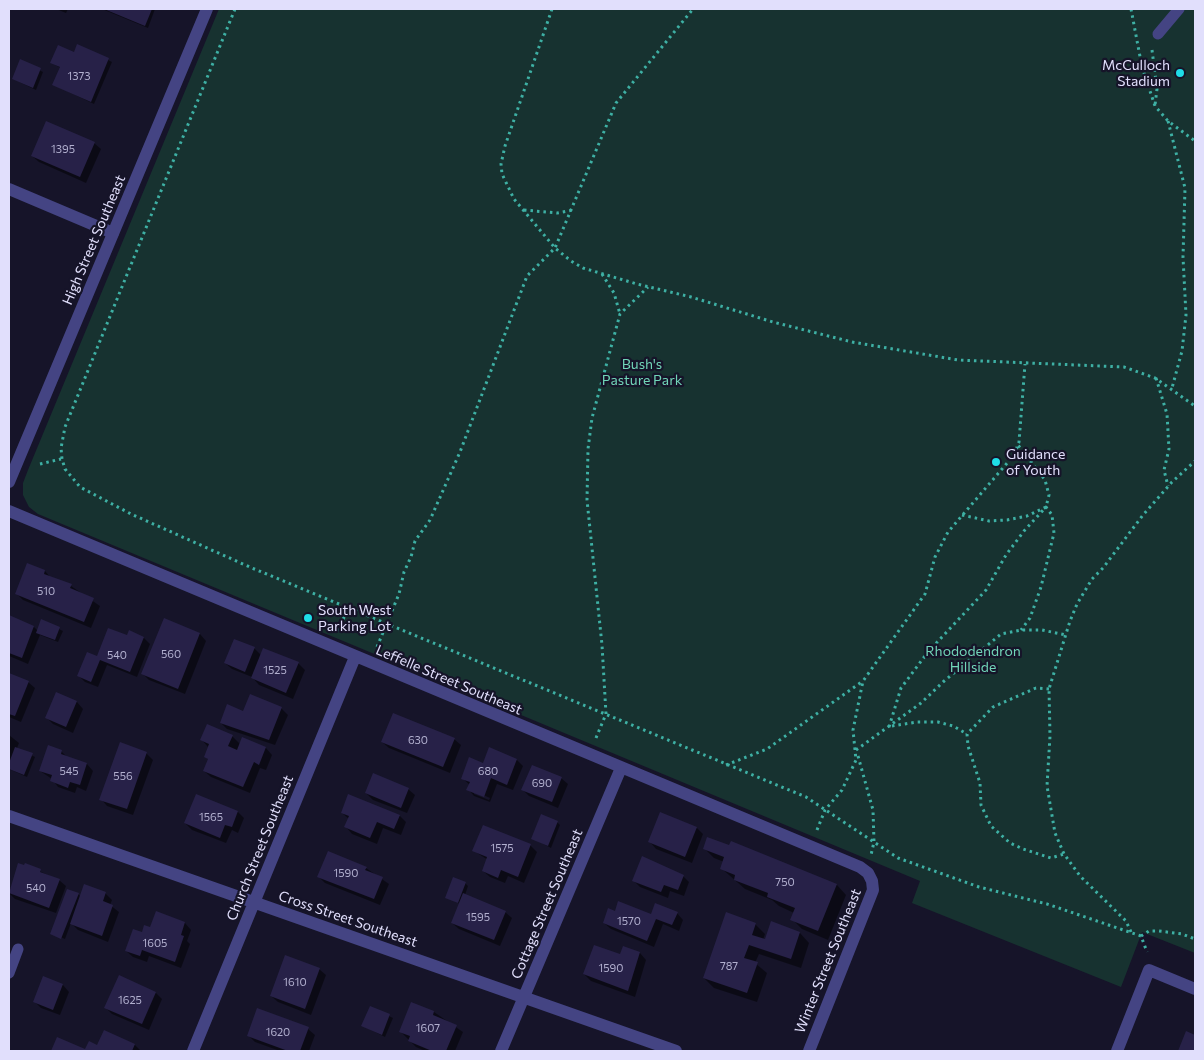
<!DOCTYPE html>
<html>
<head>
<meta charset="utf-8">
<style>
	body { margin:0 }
	#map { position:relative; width:1204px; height:1060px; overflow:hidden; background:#161429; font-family:Commissioner,sans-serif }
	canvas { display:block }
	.frame { position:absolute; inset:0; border:10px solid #e1dffc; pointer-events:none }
</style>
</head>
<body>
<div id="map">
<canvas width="1204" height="1060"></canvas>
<div class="frame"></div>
</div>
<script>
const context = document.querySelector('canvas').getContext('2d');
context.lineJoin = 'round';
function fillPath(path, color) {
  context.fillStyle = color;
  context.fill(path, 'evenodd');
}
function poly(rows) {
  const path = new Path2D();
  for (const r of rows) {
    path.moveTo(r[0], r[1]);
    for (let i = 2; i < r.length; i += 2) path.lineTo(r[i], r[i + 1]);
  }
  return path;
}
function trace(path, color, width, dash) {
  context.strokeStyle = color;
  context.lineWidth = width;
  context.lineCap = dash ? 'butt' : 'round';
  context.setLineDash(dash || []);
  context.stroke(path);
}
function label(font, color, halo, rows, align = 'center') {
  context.font = font + ' Commissioner,sans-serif';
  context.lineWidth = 4.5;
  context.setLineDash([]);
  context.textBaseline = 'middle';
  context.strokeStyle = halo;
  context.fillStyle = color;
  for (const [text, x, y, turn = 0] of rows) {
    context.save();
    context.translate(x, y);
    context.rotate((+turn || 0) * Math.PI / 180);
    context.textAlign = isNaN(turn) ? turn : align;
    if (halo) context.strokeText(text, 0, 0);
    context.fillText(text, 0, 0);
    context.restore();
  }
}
fillPath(poly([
	[219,9,1195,9,1195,953,1142,932,1121,987,912,903,920,881,38,514,29,507,23,495,23,483,28,470]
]), '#173230');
fillPath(poly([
	[56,9,68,9,66,13],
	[102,9,155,9,148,28],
	[78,45,112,62,94,104,54,85,61,68,51,63,74,54],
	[21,61,43,72,36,90,13,79],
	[94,143,101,149,86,183,39,162,32,156],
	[45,571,51,578,71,586,100,606,91,628,23,600,16,593],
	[9,617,34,627,38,631,42,621,63,631,58,642,40,635,28,664,9,656],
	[164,620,200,634,206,641,185,694,149,680,143,674],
	[129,632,144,638,150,644,137,677,107,665,98,687,85,682,79,676,98,657,127,637],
	[254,648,261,655,298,663,305,670,293,699,259,685,252,677,232,669,225,663],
	[9,674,28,682,35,688,21,722,9,717],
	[57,694,77,702,83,709,73,733,53,724,47,718],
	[281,708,288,715,275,745,227,729,221,723,244,712],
	[9,735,19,743,17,748,35,757,27,777,9,769],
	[232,736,240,744,242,739,266,748,272,755,266,770,260,768,250,793,211,777,204,771,209,760,206,757,208,747,202,740],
	[454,739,461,745,450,773,389,748,382,742],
	[61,751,68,758,87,764,93,771,86,791,77,787,75,793,58,787,52,779,40,771],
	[146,753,153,760,133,815,107,806,101,799],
	[517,760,523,766,513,790,497,784,490,802,474,796,468,789,470,785,462,778,484,765],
	[474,791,490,798,489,800,474,794],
	[561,778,568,784,558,808,529,796,523,790],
	[408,789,415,795,407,813,373,800,366,793],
	[196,795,238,812,244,818,238,833,232,830,226,843,192,830,185,823],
	[342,813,400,816,406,822,401,835,383,828,377,844,352,834,346,827,349,819],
	[557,822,560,825,551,848,532,838],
	[697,828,703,834,692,863,656,849,650,842],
	[530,845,537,852,524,883,508,876,505,883,490,877,483,871,488,860,474,851],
	[704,848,837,885,846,895,828,940,802,929,792,919,794,913,779,906,772,900,745,889,721,868,724,862,714,858],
	[19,865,25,867,26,865,59,880,66,886,56,913,15,899,9,893],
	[366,868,389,884,380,905,325,883,319,877],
	[683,876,689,882,684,896,670,891,668,898,640,887,634,881],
	[465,883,468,886,465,895,505,912,512,918,500,946,459,929,452,923,460,904,447,897],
	[105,893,112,900,110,905,119,912,108,942,78,930,71,923,65,939,53,934,78,894,81,897],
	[615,912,651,915,677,913,683,920,679,931,663,924,654,947,611,929,604,923],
	[157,913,185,923,191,930,187,941,190,944,181,968,149,956,147,962,133,957,126,951,151,929],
	[755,924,765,934,763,940,800,933,809,943,801,968,759,954,755,963,767,973,757,1002,714,988,704,978],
	[640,953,646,960,635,997,591,981,584,974,620,956],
	[319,969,326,975,311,1015,278,1002,271,996],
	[44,978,63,985,69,992,60,1015,41,1008,34,1001],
	[156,993,162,999,149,1030,112,1014,106,1008],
	[370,1007,393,1018,385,1037,363,1026],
	[258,1009,308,1029,315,1035,309,1051,280,1051,255,1042,248,1035],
	[434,1012,463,1032,455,1051,425,1051,416,1047,401,1032],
	[58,1039,86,1051,98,1046,135,1045,141,1051,52,1051]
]), '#0007');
fillPath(poly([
	[104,9,152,9,145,26],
	[77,44,109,58,91,102,52,85,60,67,50,63,58,45,74,52],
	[20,59,41,68,33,88,12,79],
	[46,121,95,142,80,177,31,156],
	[27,563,45,570,44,574,72,584,70,588,94,598,84,622,15,594],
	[9,615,34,626,22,658,9,653],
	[164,618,200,633,178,689,141,674],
	[41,619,60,627,55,640,36,633],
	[108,628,127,635,129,630,144,637,130,672,100,660,91,682,77,676,87,652,97,656],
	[234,639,255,647,245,672,224,663],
	[263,648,299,662,286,693,251,678],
	[9,673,29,681,15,716,9,714],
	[56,692,77,701,66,727,45,718],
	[250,694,282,707,269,740,220,723,227,704,243,711],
	[393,713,455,738,443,767,381,742],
	[207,724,233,735,228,746,237,750,242,737,266,747,259,765,254,762,243,787,203,771,208,759,204,757,209,744,200,740],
	[120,742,147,752,127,809,99,800],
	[48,745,62,750,61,754,87,763,80,785,70,782,68,788,50,781,52,775,39,771],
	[15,747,33,753,24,775,9,769,9,763],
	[489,747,517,759,507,785,491,778,484,797,466,790,470,782,461,779,469,757,483,763],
	[532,765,562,777,552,802,521,790],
	[373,773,409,788,401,808,365,793],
	[196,794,238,811,232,827,225,825,220,838,184,823],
	[348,794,400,815,394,829,377,822,370,838,344,827,349,816,341,813],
	[660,812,697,827,685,857,648,842],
	[541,814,558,821,548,846,531,839],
	[483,825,531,844,518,877,501,870,498,878,482,871,487,857,472,851],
	[707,837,729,845,731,841,837,884,818,931,790,920,795,908,767,897,768,893,734,880,735,875,720,869,724,857,703,849],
	[328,851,367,867,365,870,383,877,374,899,317,877],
	[642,856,684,875,678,890,664,885,661,892,632,881],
	[18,863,24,865,25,863,41,869,40,872,60,879,49,908,9,893],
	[453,877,466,882,458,903,445,898],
	[84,884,106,892,103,901,113,905,102,936,70,924],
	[67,889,79,893,61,939,50,934],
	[463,893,506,911,494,940,451,923],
	[618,901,651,914,655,903,678,912,672,925,656,919,647,941,603,923,608,908,615,911],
	[156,911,185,922,181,935,184,936,175,962,142,950,140,956,125,951,133,929,142,932,144,925,150,927],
	[726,912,756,923,752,935,765,939,771,921,800,932,791,959,749,945,744,958,758,962,747,993,703,978],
	[594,945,620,954,623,946,640,952,628,991,583,974],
	[285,955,320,968,305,1009,270,996],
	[119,975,156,992,142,1024,104,1008],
	[43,976,63,984,53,1010,33,1002],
	[411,1002,434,1011,433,1015,457,1025,446,1051,432,1051,408,1041,410,1036,399,1032],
	[370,1006,390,1014,382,1035,361,1026],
	[257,1008,309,1027,300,1051,288,1051,247,1036],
	[104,1030,135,1044,132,1051,51,1051,57,1037,85,1049,89,1041,97,1045],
	[1186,1031,1195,1035,1195,1051,1178,1051]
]), '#272148');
trace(poly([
	[235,9,65,427,61,448,62,459,65,469,80,487,131,514,252,568,806,797,898,858,979,887,1047,904,1141,936,1147,952],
	[552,9,505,146,501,164,502,174,514,199,555,248,571,261,583,268,637,284,691,297,773,322,852,342,958,360,1124,367,1155,378,1195,406],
	[1131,9,1142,67,1155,106,1168,121,1195,141],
	[1152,50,1157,89,1155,105],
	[1168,121,1185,188,1183,257,1186,315,1182,351,1172,388],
	[524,210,557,213,573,210],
	[602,274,614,293,620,314],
	[1156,378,1167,414,1169,449,1164,470,1168,486],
	[40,464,61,459],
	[962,515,989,521,1007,520,1027,516,1046,507,1049,495,1045,480,1018,445],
	[338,631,348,608],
	[377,647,399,594,404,572,411,557,415,541,430,520,460,452,527,276,555,248,616,103,693,9],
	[1049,689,1036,688,993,707,967,734,968,746,980,783,981,805,991,826,1010,843,1023,849,1051,858,1064,854],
	[892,726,917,722,938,722,953,726,967,734],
	[889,727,901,688,928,652,986,590,1006,555,1024,531,1046,507,1052,515,1054,533,1041,587,1030,618,1021,630],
	[596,738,606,714,602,645,587,500,588,449,592,418,620,314,648,287],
	[856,750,921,703,943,682,1001,634,1021,630,1042,630,1066,635],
	[858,756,873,810,874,842,871,855],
	[726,765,767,749,863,681],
	[817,830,825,810,842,790,856,760,853,730,863,681,925,594,935,557,948,532,1014,455,1019,442,1025,364],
	[1131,932,1126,921,1080,876,1064,854,1055,833,1047,786,1050,736,1049,689,1070,621,1077,604,1092,579,1103,568,1143,515,1172,482,1195,461],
	[1141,936,1149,931,1159,931,1182,934,1195,939]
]), '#3eb0a4', 3, [2.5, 4]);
trace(poly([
	[1158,34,1179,9],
	[9,973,18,949]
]), '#444483', 11);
trace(poly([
	[9,189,113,233],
	[9,511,860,867,868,873,872,881,873,890,809,1051],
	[9,816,676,1051],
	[193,1051,355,657],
	[501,1051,621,768],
	[1117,1051,1149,970,1195,989]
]), '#444483', 12);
trace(poly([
	[9,482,207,9]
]), '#444483', 12);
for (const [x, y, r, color] of [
	[1180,73,5,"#1fdde7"],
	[996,462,5,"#1fdde7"],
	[308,618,5,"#1fdde7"]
]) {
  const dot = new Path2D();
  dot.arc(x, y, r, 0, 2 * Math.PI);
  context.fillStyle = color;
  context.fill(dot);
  trace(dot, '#161429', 2);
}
label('11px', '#b2b0cf', null, [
	["1373",79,76],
	["1395",63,149],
	["510",46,591],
	["560",171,654],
	["540",117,655],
	["1525",275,670],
	["630",418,740],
	["545",69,771],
	["680",488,771],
	["556",123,776],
	["690",542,783],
	["1565",211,817],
	["1575",502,848],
	["1590",346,873],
	["750",785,882],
	["540",36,888],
	["1595",478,917],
	["1570",629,921],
	["1605",155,943],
	["787",729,966],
	["1590",611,968],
	["1610",295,982],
	["1625",130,1000],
	["1607",428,1028],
	["1620",278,1032]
]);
label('14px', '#e1dffc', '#161429', [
	["McCulloch",1170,65,"right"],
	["Stadium",1170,81,"right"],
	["Guidance",1006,454],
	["of Youth",1006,470],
	["South West",318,610],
	["Parking Lot",318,626]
], 'left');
label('14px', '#e1dffc', '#161429', [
	["High Street Southeast",94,240,-67],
	["Leffelle Street Southeast",449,680,23],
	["Church Street Southeast",260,848,-68],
	["Cottage Street Southeast",547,904,-67],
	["Cross Street Southeast",348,919,19],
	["Winter Street Southeast",828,961,-68]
]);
label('14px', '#71d5b8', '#161429', [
	["Bush's",642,364],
	["Pasture Park",642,380],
	["Rhododendron",973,651],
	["Hillside",973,667]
]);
</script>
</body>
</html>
